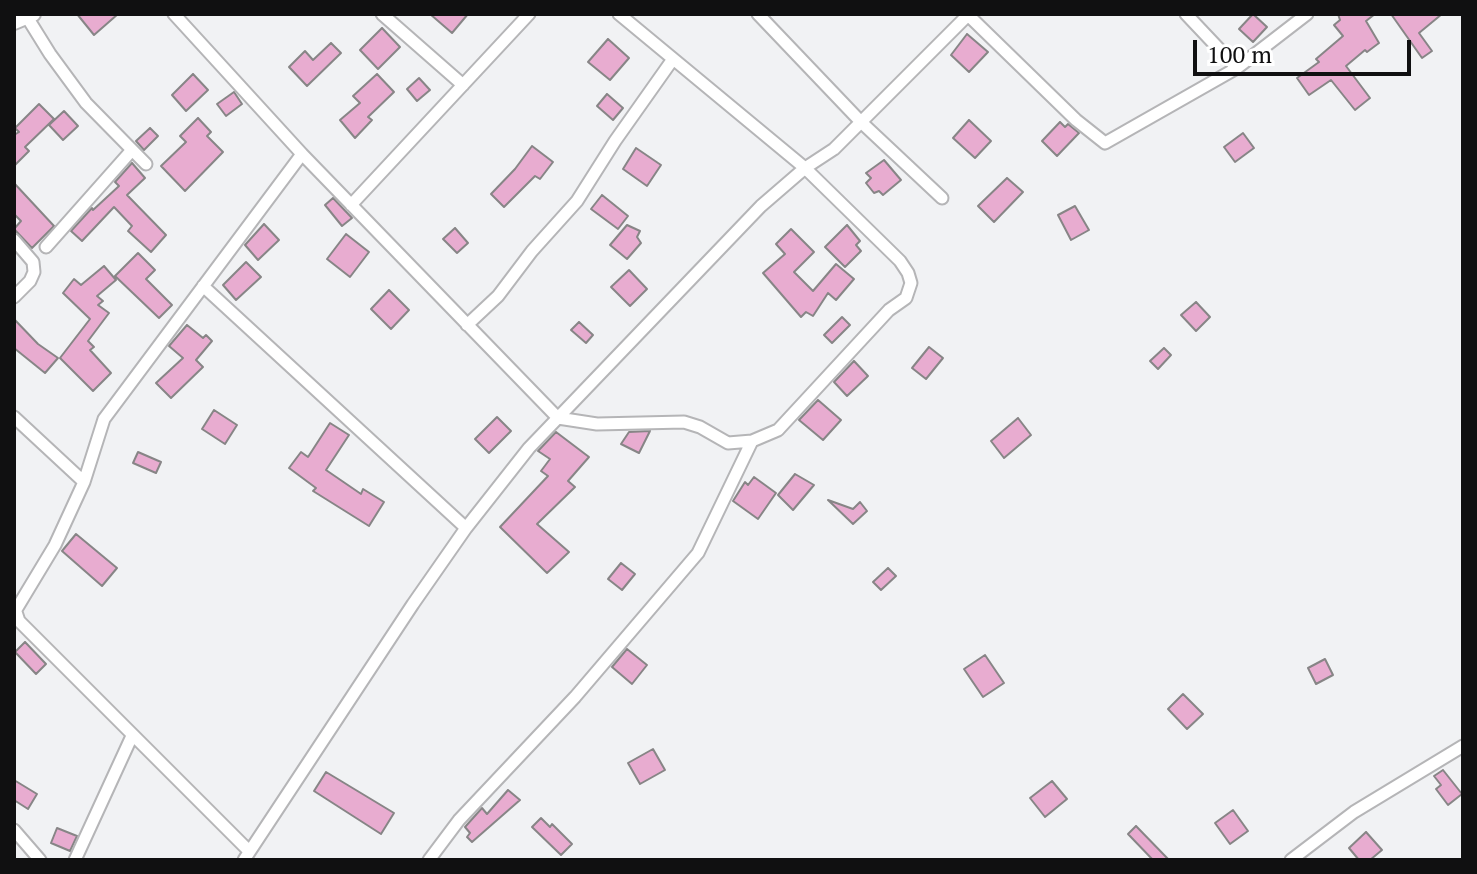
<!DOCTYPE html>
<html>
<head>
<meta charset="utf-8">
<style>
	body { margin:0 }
	#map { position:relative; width:1477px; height:874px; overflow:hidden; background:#f1f2f4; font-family:"PT Serif",serif }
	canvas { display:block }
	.frame { position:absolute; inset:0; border:16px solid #101011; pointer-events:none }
	.scale { position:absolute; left:1193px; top:40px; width:218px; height:36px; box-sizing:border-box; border:4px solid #101011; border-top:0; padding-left:10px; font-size:24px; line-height:28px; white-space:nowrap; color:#101011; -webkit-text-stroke:6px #fff; paint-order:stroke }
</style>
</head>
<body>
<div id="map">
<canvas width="1477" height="874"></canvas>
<div class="frame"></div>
<div class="scale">100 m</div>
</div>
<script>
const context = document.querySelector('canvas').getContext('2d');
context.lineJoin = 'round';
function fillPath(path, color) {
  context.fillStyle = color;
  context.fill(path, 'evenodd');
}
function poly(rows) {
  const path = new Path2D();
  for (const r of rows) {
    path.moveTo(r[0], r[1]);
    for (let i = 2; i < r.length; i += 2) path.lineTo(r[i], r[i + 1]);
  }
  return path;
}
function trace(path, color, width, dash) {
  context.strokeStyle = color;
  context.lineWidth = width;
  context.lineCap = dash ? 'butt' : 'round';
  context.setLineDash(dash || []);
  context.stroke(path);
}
const building = poly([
	[77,14,118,14,94,35,77,14],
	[430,14,468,14,452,33,430,14],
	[1253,14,1267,27,1253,42,1239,29,1253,14],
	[1338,14,1375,14,1366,21,1379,43,1367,52,1365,50,1346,66,1370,98,1355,110,1331,80,1309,95,1297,78,1319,62,1316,59,1343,36,1334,25,1340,20,1338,14],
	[1391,14,1442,14,1419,33,1432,51,1422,58,1391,14],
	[382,28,400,47,378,69,360,50,382,28],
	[967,34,988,52,969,72,951,55,967,34],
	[608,39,629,58,610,80,588,62,608,39],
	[331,43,341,53,307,86,289,67,305,51,313,60,331,43],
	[193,74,208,90,186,111,172,95,193,74],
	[377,74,394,92,368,117,372,120,355,138,340,120,360,103,353,96,377,74],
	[419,78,430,90,417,101,407,89,419,78],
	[234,92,242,104,226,116,217,104,234,92],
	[607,94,623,108,613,120,597,106,607,94],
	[39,104,54,119,25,147,29,151,14,166,14,135,19,132,15,128,39,104],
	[64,111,78,126,63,140,49,125,64,111],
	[198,118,211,132,207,136,223,152,185,191,161,166,186,142,180,136,198,118],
	[969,120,991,141,975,158,953,138,969,120],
	[1060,122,1065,127,1068,124,1079,133,1057,156,1042,141,1060,122],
	[150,128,158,136,144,150,136,141,150,128],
	[1243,133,1254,148,1235,162,1224,147,1243,133],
	[532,146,553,162,540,179,535,176,504,207,491,194,515,169,532,146],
	[636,148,661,165,647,186,623,169,636,148],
	[884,160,901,180,883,195,879,191,874,193,866,183,871,178,866,173,884,160],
	[132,163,145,178,127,195,166,235,151,252,128,231,132,226,114,207,82,241,71,231,92,208,93,210,119,186,115,182,132,163],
	[1007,178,1023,192,994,222,978,206,1007,178],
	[14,183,54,226,32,248,14,229,21,221,14,214,14,183],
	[602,195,628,216,618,229,591,209,602,195],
	[333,198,352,218,342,226,325,205,333,198],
	[1075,206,1089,230,1071,240,1058,215,1075,206],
	[264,224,279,240,258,260,245,245,264,224],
	[627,225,640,231,637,237,641,243,627,259,610,245,627,225],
	[847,225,860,241,856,245,861,251,845,267,825,247,847,225],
	[455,228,468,243,457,253,443,239,455,228],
	[791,229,814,252,794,272,813,291,836,264,854,279,836,300,828,293,813,316,806,312,801,317,763,273,785,254,776,244,791,229],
	[346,234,369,252,350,277,327,259,346,234],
	[138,253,155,270,146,279,172,305,159,318,115,276,138,253],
	[246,262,261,277,236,300,223,285,246,262],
	[104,266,116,280,97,296,103,301,98,305,109,313,88,341,94,347,90,350,111,373,93,391,60,358,90,319,63,293,74,279,81,285,104,266],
	[629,270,647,289,630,306,611,287,629,270],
	[389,290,409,310,391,329,371,309,389,290],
	[1196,302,1210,317,1196,331,1181,315,1196,302],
	[842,317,850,325,832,343,824,335,842,317],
	[14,319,38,344,58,358,45,373,14,348,14,319],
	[579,322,593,335,586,343,571,330,579,322],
	[187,325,203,338,206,335,212,341,196,360,203,367,171,398,156,383,183,358,169,346,187,325],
	[929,347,943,358,926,379,912,368,929,347],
	[1164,348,1171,355,1158,369,1150,361,1164,348],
	[854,361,868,376,847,396,834,382,854,361],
	[818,400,841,420,823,440,799,420,818,400],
	[214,410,237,425,225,444,202,429,214,410],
	[497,417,511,431,489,453,475,439,497,417],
	[1018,418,1031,435,1004,458,991,441,1018,418],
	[330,423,349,435,326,470,361,494,363,489,384,502,369,526,313,491,316,488,289,468,301,452,308,457,330,423],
	[650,431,639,453,621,444,629,432,650,431],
	[556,432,589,457,568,481,575,487,537,524,569,552,547,573,500,527,548,476,541,471,550,459,538,451,556,432],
	[138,452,161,462,156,473,133,463,138,452],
	[795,474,814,485,793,510,778,495,795,474],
	[754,477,776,493,758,519,733,501,745,482,748,485,754,477],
	[828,500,853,509,860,502,867,511,853,524,828,500],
	[76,534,117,568,102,586,62,551,76,534],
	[621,563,635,574,622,590,608,579,621,563],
	[888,568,896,576,881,590,873,582,888,568],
	[25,642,46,664,36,674,15,652,25,642],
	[627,649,647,665,632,684,612,667,627,649],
	[985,655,1004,683,983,697,964,669,985,655],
	[1325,659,1333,675,1316,684,1308,668,1325,659],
	[1183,694,1203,714,1187,729,1168,709,1183,694],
	[653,749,665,770,640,784,628,763,653,749],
	[1443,770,1462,794,1448,805,1436,789,1441,785,1434,776,1443,770],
	[326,772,394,813,381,834,314,791,326,772],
	[14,780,37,794,28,809,14,800,14,780],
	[1052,781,1067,799,1045,817,1030,798,1052,781],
	[508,790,520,800,472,842,467,837,470,833,465,827,482,808,487,814,508,790],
	[1233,810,1248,831,1230,844,1215,823,1233,810],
	[541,818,550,827,552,824,572,844,561,855,532,827,541,818],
	[1136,826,1169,860,1153,860,1128,834,1136,826],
	[57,828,77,836,70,851,51,843,57,828],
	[1366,832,1382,850,1370,860,1359,860,1349,848,1366,832]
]);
fillPath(building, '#e8acd0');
trace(building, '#878586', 2);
const minor = poly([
	[174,14,302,154,558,418,597,424,684,422,700,427,728,443,752,441,778,430,889,310,906,298,911,283,908,273,900,261,805,168,619,14],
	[382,14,463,85],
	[758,14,861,122,942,198],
	[967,14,1076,120,1105,143,1237,68,1307,14],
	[1186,14,1237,68],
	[27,17,50,54,86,103,146,164],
	[351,205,529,14],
	[14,240,33,262,34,272,30,281,14,297],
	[46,247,132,150],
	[203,286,466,528],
	[467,325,498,296,532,251,577,201,615,141,673,59],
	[14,417,84,482],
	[16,612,19,621,249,851],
	[14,613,55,545,84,482,104,419,302,154],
	[14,830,40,860],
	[75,860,132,736],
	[244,860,413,604,466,528,529,448,761,206,805,168,834,149,969,14],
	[429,860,459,820,575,697,698,553,752,441],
	[1291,860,1354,812,1463,746]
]);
const tertiary = poly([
	[14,22,33,14]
]);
trace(minor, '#b5b5b7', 15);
trace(tertiary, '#b5b5b7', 18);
trace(minor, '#fff', 11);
trace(tertiary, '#fff', 14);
</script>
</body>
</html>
